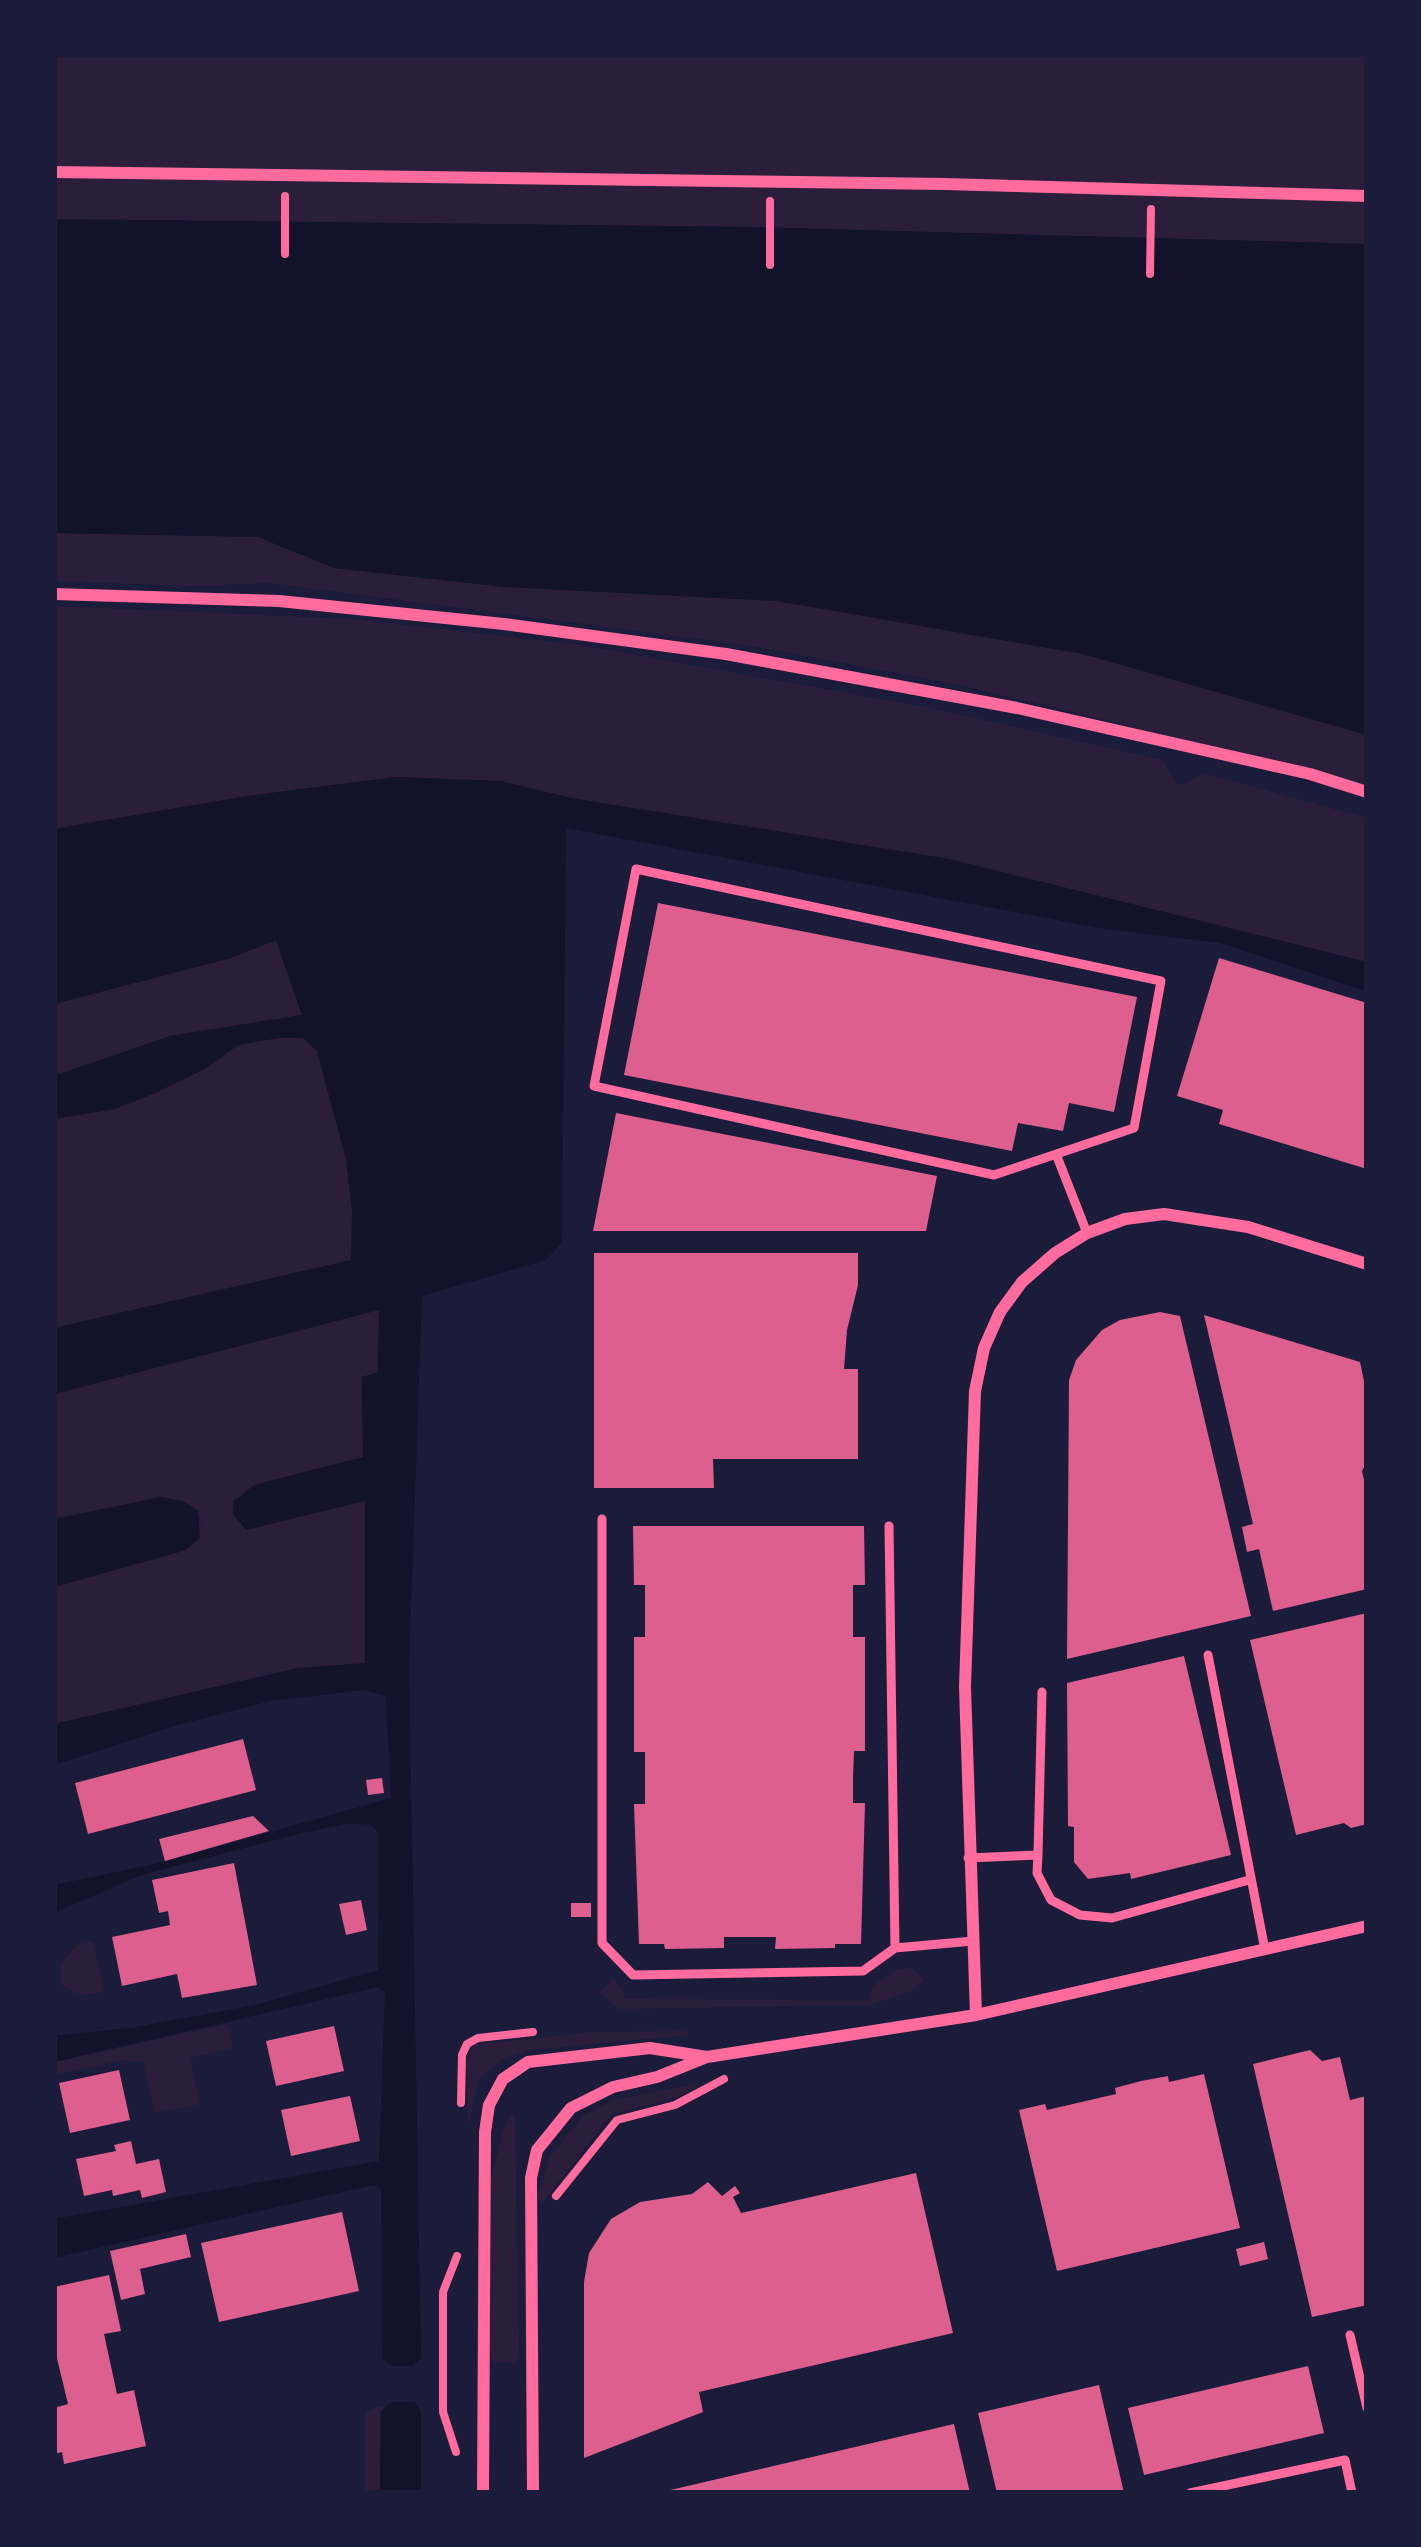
<!DOCTYPE html>
<html>
<head>
<meta charset="utf-8">
<style>
	body { margin:0 }
	#map { position:relative; width:1421px; height:2547px; overflow:hidden; background:#1b1b3a; font-family:"Public Sans",sans-serif }
	canvas { display:block }
	.frame { position:absolute; inset:0; border:57px solid #1b1b3a; pointer-events:none }
</style>
</head>
<body>
<div id="map">
<canvas width="1421" height="2547"></canvas>
<div class="frame"></div>
</div>
<script>
const context = document.querySelector('canvas').getContext('2d');
context.lineJoin = 'round';
function fillPath(path, color) {
  context.fillStyle = color;
  context.fill(path, 'evenodd');
}
function poly(rows) {
  const path = new Path2D();
  for (const r of rows) {
    path.moveTo(r[0], r[1]);
    for (let i = 2; i < r.length; i += 2) path.lineTo(r[i], r[i + 1]);
  }
  return path;
}
function trace(path, color, width, dash) {
  context.strokeStyle = color;
  context.lineWidth = width;
  context.lineCap = dash ? 'butt' : 'round';
  context.setLineDash(dash || []);
  context.stroke(path);
}
fillPath(poly([
	[54,54,1367,54,1367,244,752,227,54,219],
	[54,533,258,537,334,568,506,587,777,601,1083,654,1367,735,1367,793,1113,722,956,684,753,646,270,583,191,586,54,581],
	[54,606,353,619,580,645,925,707,1163,760,1175,783,1183,785,1203,773,1367,818,1367,962,949,859,571,798,501,781,396,777,247,796,54,829],
	[276,940,302,1015,170,1036,54,1076,54,1004,231,958],
	[278,1038,303,1038,317,1051,346,1159,352,1210,352,1260,54,1328,54,1119,115,1109,205,1069,238,1045],
	[379,1309,378,1373,362,1378,363,1457,254,1485,234,1501,233,1514,247,1529,365,1500,365,1664,298,1668,54,1724,54,1587,186,1550,201,1524,198,1511,183,1501,54,1519,54,1394],
	[93,1941,104,1992,85,1995,73,1992,61,1984,60,1964,77,1945],
	[912,1968,923,1979,912,1991,869,2005,618,2009,600,1992,613,1979,623,1989,624,1999,871,2000,872,1987,878,1982,899,1969],
	[227,2024,233,2048,190,2058,200,2104,155,2113,143,2062,123,2060,54,2075,54,2062],
	[686,2031,689,2035,531,2050,504,2058,479,2079,468,2127,466,2064,474,2045,593,2032],
	[702,2083,677,2097,611,2115,541,2205,538,2195,549,2158,583,2116,613,2100],
	[515,2114,519,2357,514,2362,495,2362,491,2358,490,2182,502,2135,510,2115],
	[379,2406,385,2407,381,2411,380,2493,365,2493,365,2413]
]), '#2a1e3b');
fillPath(poly([
	[54,219,752,227,1367,244,1367,735,1083,654,777,601,506,587,334,568,258,537,54,533],
	[396,777,501,781,571,798,949,859,1367,962,1367,992,1220,943,1105,929,566,828,562,1242,546,1260,422,1296,409,1663,421,2358,413,2366,391,2366,382,2358,381,2189,373,2185,54,2258,54,2219,379,2161,385,1992,378,1987,54,2062,54,2036,136,2027,255,2005,378,1970,379,1834,371,1825,351,1823,302,1833,141,1875,54,1913,54,1885,164,1862,391,1798,386,1696,363,1690,270,1701,178,1725,54,1765,54,1724,298,1668,365,1663,365,1501,246,1530,233,1514,234,1501,254,1485,363,1457,362,1377,378,1372,379,1310,54,1394,54,1328,351,1260,352,1210,346,1159,317,1051,303,1038,278,1038,238,1045,205,1069,153,1094,115,1109,54,1119,54,1076,170,1036,302,1015,276,940,231,958,54,1004,54,829,247,796],
	[161,1497,183,1501,198,1511,200,1538,186,1550,54,1587,54,1519],
	[391,2402,414,2402,421,2411,421,2493,380,2493,381,2411]
]), '#12122b');
fillPath(poly([
	[658,903,1137,997,1114,1112,1069,1103,1063,1131,1018,1123,1012,1151,624,1075],
	[1219,958,1367,1003,1367,1169,1219,1124,1223,1110,1177,1096],
	[616,1113,937,1176,926,1231,593,1231],
	[594,1253,858,1253,858,1285,847,1330,844,1369,858,1369,858,1459,713,1459,714,1488,594,1488],
	[1160,1312,1180,1316,1251,1616,1067,1659,1069,1380,1076,1360,1102,1330,1120,1320],
	[1204,1315,1360,1362,1367,1395,1367,1462,1362,1471,1367,1494,1367,1589,1273,1611,1259,1549,1247,1552,1242,1527,1253,1524],
	[633,1526,864,1526,865,1585,853,1585,853,1637,865,1637,865,1751,854,1751,853,1777,853,1803,865,1803,861,1944,835,1944,835,1948,775,1949,776,1937,724,1937,724,1948,665,1949,664,1944,639,1944,634,1804,645,1804,645,1752,634,1752,634,1637,645,1637,645,1585,634,1585],
	[1367,1613,1367,1824,1351,1828,1344,1823,1296,1835,1250,1640],
	[1184,1656,1231,1855,1131,1879,1130,1873,1088,1879,1074,1862,1074,1827,1068,1826,1067,1683],
	[243,1739,256,1790,88,1834,75,1783],
	[382,1778,384,1793,368,1795,366,1780],
	[253,1816,269,1831,165,1861,159,1839],
	[234,1863,257,1985,182,1998,177,1974,122,1986,112,1937,170,1925,168,1911,159,1913,152,1880],
	[361,1900,367,1930,346,1935,339,1904],
	[571,1903,591,1903,591,1917,571,1917],
	[334,2026,344,2071,276,2086,266,2041],
	[1310,2050,1322,2061,1340,2057,1350,2100,1367,2096,1367,2305,1312,2317,1253,2064],
	[119,2070,130,2120,70,2133,59,2083],
	[1204,2074,1240,2228,1057,2271,1019,2110,1045,2104,1047,2110,1116,2094,1115,2088,1141,2081,1168,2076,1169,2082],
	[350,2096,360,2141,291,2156,281,2110],
	[131,2141,136,2164,159,2159,166,2192,142,2198,140,2190,113,2196,112,2190,84,2196,76,2159,116,2151,114,2145],
	[916,2173,953,2333,699,2392,703,2412,584,2458,584,2282,589,2253,611,2219,640,2202,692,2194,708,2182,722,2196,735,2186,740,2193,733,2197,741,2213],
	[342,2212,359,2291,219,2322,201,2243],
	[186,2234,191,2257,140,2269,145,2294,121,2300,110,2251],
	[1264,2242,1268,2259,1240,2266,1236,2249],
	[109,2275,121,2331,104,2334,117,2394,134,2390,146,2446,64,2464,62,2452,54,2454,54,2408,68,2404,54,2346,54,2287],
	[1308,2366,1324,2433,1144,2475,1128,2408],
	[1099,2385,1124,2493,997,2493,978,2413],
	[954,2424,970,2493,666,2493,666,2491]
]), '#dd5f8e');
trace(poly([
	[285,254,285,196],
	[770,265,770,201],
	[1150,274,1151,209],
	[461,2103,462,2055,467,2044,478,2038,533,2032],
	[556,2196,617,2120,675,2105,724,2079],
	[456,2452,443,2412,443,2292,457,2256]
]), '#ff6b9d', 8);
trace(poly([
	[636,869,1161,981,1134,1128,994,1175,594,1086,636,869],
	[1056,1154,1087,1233],
	[602,1519,602,1943,633,1975,863,1971,895,1948,889,1526],
	[1208,1655,1265,1950],
	[1038,1855,1037,1873,1051,1900,1080,1915,1112,1918,1249,1880],
	[968,1858,1038,1855,1042,1692],
	[895,1948,973,1941],
	[1350,2335,1367,2408],
	[1190,2493,1345,2460,1352,2493]
]), '#ff6b9d', 9);
trace(poly([
	[54,172,945,184,1367,196],
	[54,594,279,601,504,624,726,654,1017,708,1310,774,1367,792],
	[976,2015,965,1687,975,1391,984,1348,1000,1312,1022,1282,1055,1253,1087,1233,1125,1219,1164,1214,1248,1227,1367,1264],
	[483,2493,485,2132,489,2105,503,2079,528,2062,650,2048,707,2057],
	[533,2493,531,2178,537,2150,571,2108,613,2087,657,2077,707,2057,976,2015,1367,1926]
]), '#ff6b9d', 12);
</script>
</body>
</html>
